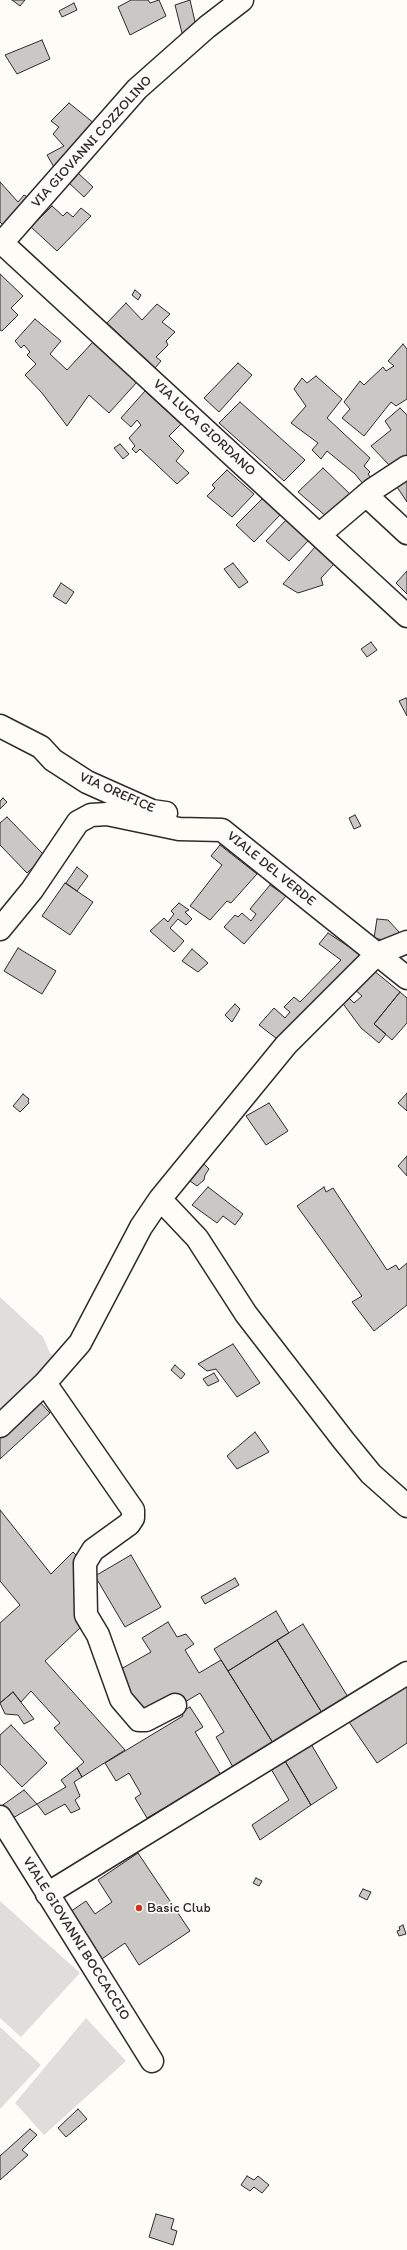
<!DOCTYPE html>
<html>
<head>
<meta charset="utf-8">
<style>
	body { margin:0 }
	canvas { display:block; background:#fdfcf7 }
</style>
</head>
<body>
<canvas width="407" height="2250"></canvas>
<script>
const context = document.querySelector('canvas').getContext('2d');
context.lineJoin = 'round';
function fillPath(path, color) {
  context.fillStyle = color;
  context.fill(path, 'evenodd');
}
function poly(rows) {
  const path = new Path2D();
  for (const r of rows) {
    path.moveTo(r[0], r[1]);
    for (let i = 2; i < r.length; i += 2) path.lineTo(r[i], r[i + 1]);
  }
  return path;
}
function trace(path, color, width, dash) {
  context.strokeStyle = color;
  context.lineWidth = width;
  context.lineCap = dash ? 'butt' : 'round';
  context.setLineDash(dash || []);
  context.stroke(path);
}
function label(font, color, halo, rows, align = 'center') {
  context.font = font + ' Itim,sans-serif';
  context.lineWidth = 3.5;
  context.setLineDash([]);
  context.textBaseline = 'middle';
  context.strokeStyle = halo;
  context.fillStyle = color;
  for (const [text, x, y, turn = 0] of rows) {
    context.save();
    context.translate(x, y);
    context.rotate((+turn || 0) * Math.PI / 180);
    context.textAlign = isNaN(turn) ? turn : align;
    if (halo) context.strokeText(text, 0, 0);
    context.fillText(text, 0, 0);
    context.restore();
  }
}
fillPath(poly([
	[0,1297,43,1337,50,1353,56,1358,0,1416],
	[0,1901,80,1973,21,2037,0,2018],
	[86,2018,126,2061,44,2135,15,2103],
	[0,2027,41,2065,0,2109]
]), '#dfdeda');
const building = poly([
	[12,0,25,0,20,6,12,0],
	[131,0,148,0,150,3,159,0,166,16,130,35,118,7,131,0],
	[190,0,196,26,183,37,175,5,190,0],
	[74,3,77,10,62,17,59,11,74,3],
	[42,40,50,59,17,74,5,55,42,40],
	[69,103,95,124,83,133,85,136,55,169,47,155,64,146,53,134,59,127,51,121,69,103],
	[78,173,93,187,84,197,69,183,78,173],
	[0,182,18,202,24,195,31,199,4,226,0,222,0,182],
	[52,206,63,216,67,212,73,217,81,208,91,216,57,251,31,227,52,206],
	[0,274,23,296,11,308,18,315,2,331,0,330,0,274],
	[135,290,141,295,138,300,132,295,135,290],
	[126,303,142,320,157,304,170,314,162,322,175,332,166,341,168,345,156,357,161,361,155,368,107,323,126,303],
	[35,319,61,341,50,354,67,370,93,342,137,382,109,413,89,395,67,426,42,393,25,375,36,364,27,355,30,352,24,345,21,348,15,341,35,319],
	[403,344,407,349,407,399,396,406,391,402,364,436,342,418,350,409,344,402,360,381,364,385,383,367,386,371,394,366,388,361,403,344],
	[238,363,252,375,219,412,204,398,238,363],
	[316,376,342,399,327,418,370,458,364,466,370,472,368,474,371,478,364,485,355,474,327,451,321,459,312,450,318,443,291,423,306,406,294,389,302,378,307,383,316,376],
	[145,391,181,424,169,436,184,451,176,461,189,473,177,484,140,449,136,453,132,449,135,446,129,438,141,425,137,420,131,427,121,418,145,391],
	[240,402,305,460,284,481,219,423,240,402],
	[400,408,407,415,407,455,390,466,371,446,391,430,385,421,400,408],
	[120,444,129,454,123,459,114,448,120,444],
	[323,468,350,494,327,517,298,492,323,468],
	[227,470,254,494,232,517,207,496,215,488,212,485,227,470],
	[407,480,407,502,397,487,407,480],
	[263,498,281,514,254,542,236,525,263,498],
	[287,519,309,540,289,561,266,541,287,519],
	[315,547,334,564,321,578,323,585,298,593,283,584,315,547],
	[233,563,248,582,239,588,224,569,233,563],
	[407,571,407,594,396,583,407,571],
	[61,583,74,592,66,604,53,596,61,583],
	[371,642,377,650,367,657,361,649,371,642],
	[406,698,407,700,407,716,399,701,406,698],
	[3,798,7,802,0,809,0,801,3,798],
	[355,815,361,826,354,829,349,818,355,815],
	[7,817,45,856,27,873,0,845,0,823,7,817],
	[220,845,257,874,231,903,227,901,210,920,190,906,222,865,211,856,220,845],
	[77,867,88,876,77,891,66,883,77,867],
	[65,883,93,902,70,935,42,916,65,883],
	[270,885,286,896,244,944,224,927,235,915,238,917,242,913,251,921,256,914,250,909,270,885],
	[179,903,189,910,185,912,192,919,186,925,178,919,170,928,184,941,174,952,150,931,164,918,168,922,174,914,171,911,179,903],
	[377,919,388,920,400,933,383,940,374,938,377,919],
	[328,933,363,956,281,1042,259,1025,274,1008,285,1018,290,1012,284,1007,294,997,300,1002,341,960,319,944,328,933],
	[18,948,56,971,42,994,4,971,18,948],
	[192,949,208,963,198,972,182,961,192,949],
	[373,970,400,992,374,1024,386,1034,379,1043,361,1028,341,1001,347,996,354,1003,362,996,354,989,373,970],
	[400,992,407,998,407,1023,392,1040,374,1024,400,992],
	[235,1004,240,1009,232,1022,225,1015,235,1004],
	[407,1093,407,1111,398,1103,407,1093],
	[23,1094,29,1099,28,1101,29,1103,20,1112,13,1106,23,1094],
	[269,1103,288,1131,266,1145,246,1116,269,1103],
	[407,1156,407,1176,398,1166,407,1156],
	[203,1163,209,1169,205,1175,204,1180,197,1186,190,1181,203,1163],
	[208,1187,243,1214,235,1225,223,1216,217,1223,192,1205,208,1187],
	[324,1187,326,1192,333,1188,387,1270,396,1265,399,1270,407,1263,407,1305,374,1331,352,1302,362,1296,297,1206,324,1187],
	[233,1344,260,1383,237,1397,216,1369,207,1371,198,1364,233,1344],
	[175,1365,185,1374,181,1379,171,1370,175,1365],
	[214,1373,219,1381,208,1386,203,1379,214,1373],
	[39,1401,50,1413,0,1459,0,1437,39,1401],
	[255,1432,269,1452,237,1469,227,1456,255,1432],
	[0,1510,51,1574,73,1552,77,1556,80,1628,45,1661,125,1750,82,1777,77,1768,84,1762,54,1728,60,1723,31,1691,21,1702,13,1692,0,1703,0,1623,20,1605,0,1581,0,1510],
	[131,1555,161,1607,125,1627,95,1576,131,1555],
	[235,1578,239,1585,205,1604,201,1597,235,1578],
	[276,1611,289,1633,228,1671,214,1649,276,1611],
	[168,1622,177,1637,186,1634,194,1644,185,1650,199,1673,221,1660,273,1743,233,1767,216,1737,224,1732,200,1693,185,1702,181,1695,151,1711,142,1711,114,1673,151,1652,142,1638,168,1622],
	[303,1624,348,1697,322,1713,277,1640,303,1624],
	[277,1640,322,1713,273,1743,228,1671,277,1640],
	[407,1683,407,1743,377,1763,349,1722,407,1683],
	[13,1692,34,1719,24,1724,18,1715,5,1714,0,1703,13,1692],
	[190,1707,203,1727,195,1732,221,1775,147,1818,135,1798,141,1794,129,1773,116,1781,105,1763,183,1716,181,1712,190,1707],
	[11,1725,47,1763,22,1787,0,1764,0,1735,11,1725],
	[311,1744,337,1788,311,1805,285,1761,311,1744],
	[285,1761,311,1805,260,1840,252,1825,289,1800,271,1769,285,1761],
	[77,1768,82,1777,74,1782,80,1796,75,1800,80,1809,71,1813,65,1804,45,1815,37,1804,66,1787,61,1780,77,1768],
	[24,1790,37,1804,6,1822,0,1807,24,1790],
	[138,1853,190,1931,139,1965,125,1943,96,1963,64,1916,86,1901,95,1914,112,1902,98,1880,138,1853],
	[256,1878,262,1881,259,1886,253,1883,256,1878],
	[363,1889,371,1892,367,1900,359,1896,363,1889],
	[403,1925,406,1934,399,1936,397,1931,400,1930,399,1927,403,1925],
	[78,2109,87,2119,66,2137,58,2128,78,2109],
	[30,2129,37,2135,22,2150,28,2155,0,2180,0,2156,30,2129],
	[247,2176,254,2180,258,2176,269,2185,262,2193,254,2187,250,2191,241,2185,247,2176],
	[156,2214,174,2219,171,2229,177,2231,173,2245,149,2237,156,2214]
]);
fillPath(building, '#c9c8c4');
trace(building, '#2b2b2b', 1);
const minor = poly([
	[0,241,407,616],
	[0,245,137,89,207,27,242,0],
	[366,495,407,533],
	[319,535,372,490,407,467],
	[0,726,41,747,53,760,87,782,152,811,166,813],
	[0,929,32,890,78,822,91,815,107,814,179,829,222,830,407,978],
	[160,1199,197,1238,246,1314,344,1441,371,1474,407,1506],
	[45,1383,133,1510,133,1518,129,1524,93,1550,85,1563,86,1615,98,1635,121,1699,139,1720,146,1720,175,1705],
	[0,1426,45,1383,80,1343,141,1227,160,1199,286,1045,377,954,407,942],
	[0,1817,152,2061],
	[47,1894,407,1673]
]);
trace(minor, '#2b2b2b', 25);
trace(minor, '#fdfcf7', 22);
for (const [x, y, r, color] of [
	[139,1908,4,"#c8321e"]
]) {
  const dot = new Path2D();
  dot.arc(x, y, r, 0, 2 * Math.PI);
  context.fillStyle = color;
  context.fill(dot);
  trace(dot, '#fdfcf7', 1.5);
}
label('14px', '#2b2b2b', '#fdfcf7', [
	["VIA GIOVANNI COZZOLINO",92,142,-48],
	["VIA LUCA GIORDANO",204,428,43],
	["VIA OREFICE",117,793,24],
	["VIALE DEL VERDE",271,869,39],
	["VIALE GIOVANNI BOCCACCIO",76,1939,58]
]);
label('14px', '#2b2b2b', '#fdfcf7', [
	["Basic Club",147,1908]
], 'left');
</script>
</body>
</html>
